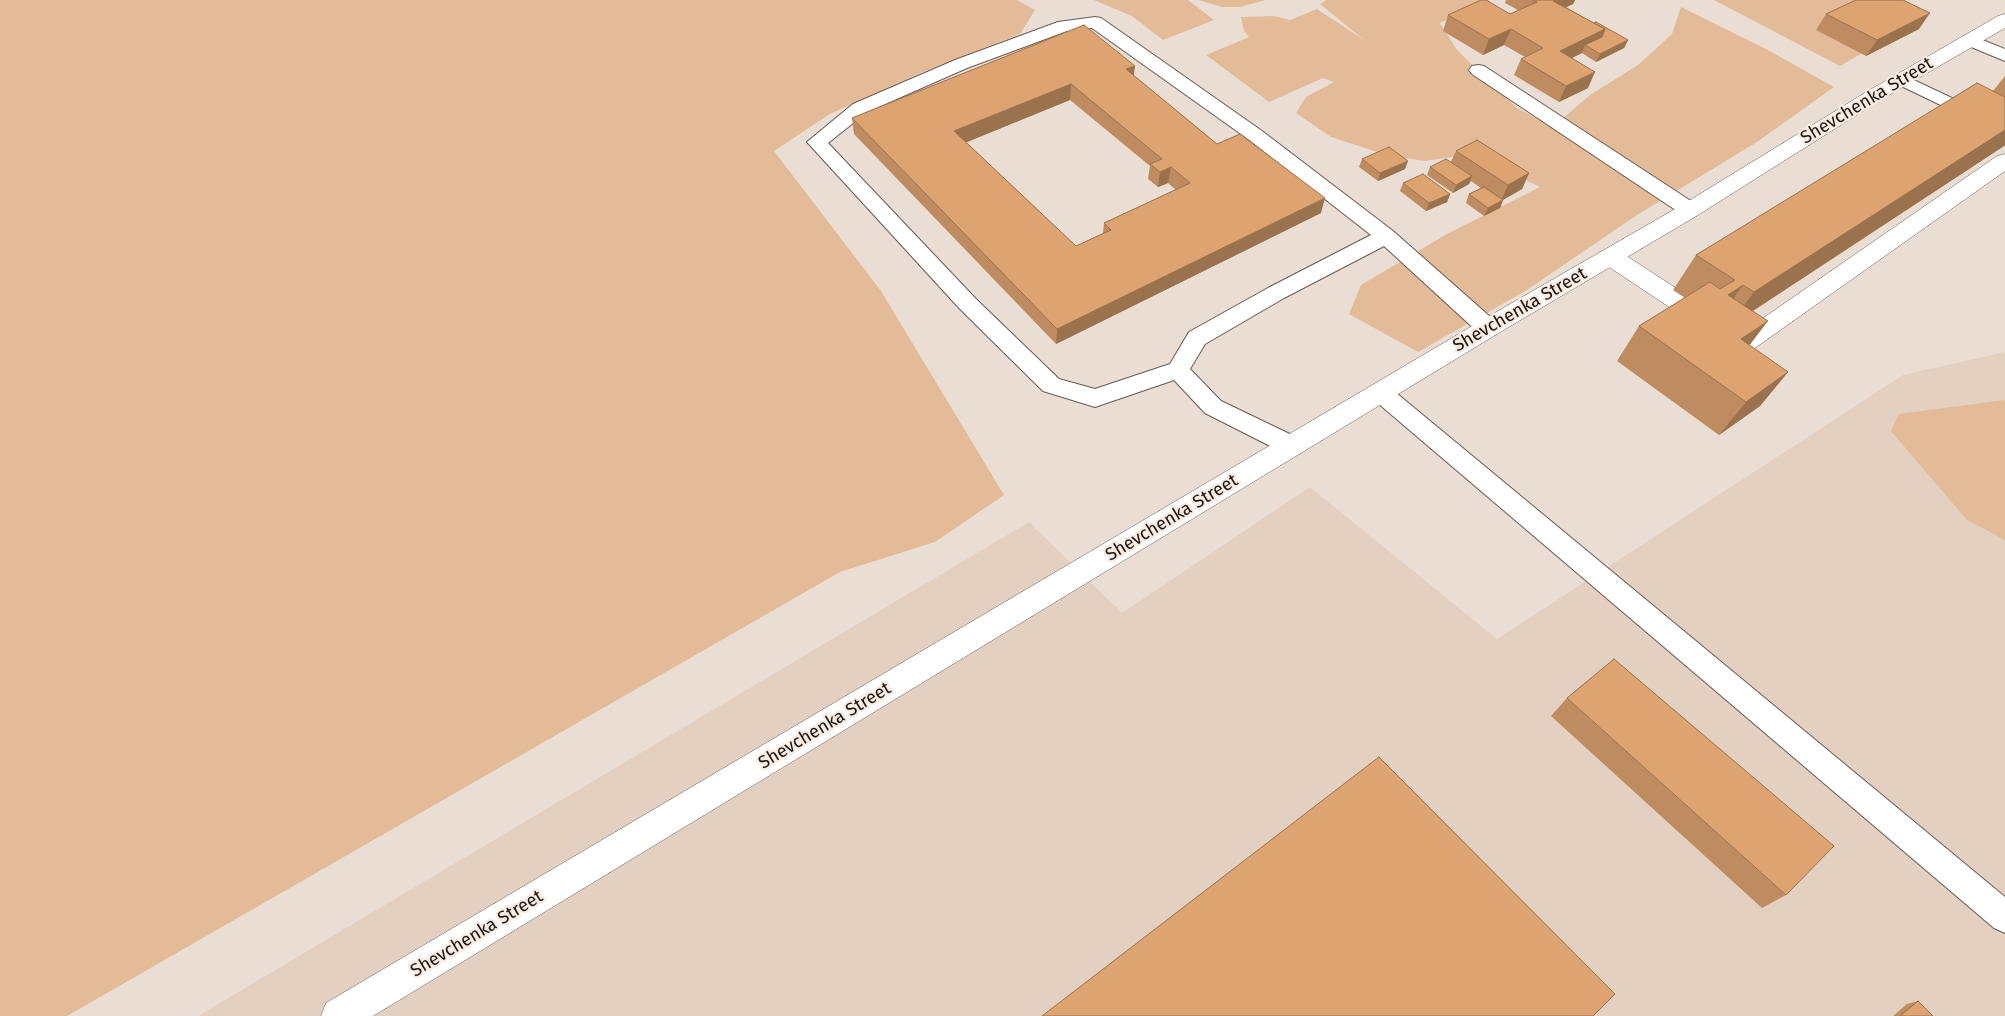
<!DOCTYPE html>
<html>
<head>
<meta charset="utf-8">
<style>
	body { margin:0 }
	canvas { display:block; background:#eaded4 }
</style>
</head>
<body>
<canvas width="2005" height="1016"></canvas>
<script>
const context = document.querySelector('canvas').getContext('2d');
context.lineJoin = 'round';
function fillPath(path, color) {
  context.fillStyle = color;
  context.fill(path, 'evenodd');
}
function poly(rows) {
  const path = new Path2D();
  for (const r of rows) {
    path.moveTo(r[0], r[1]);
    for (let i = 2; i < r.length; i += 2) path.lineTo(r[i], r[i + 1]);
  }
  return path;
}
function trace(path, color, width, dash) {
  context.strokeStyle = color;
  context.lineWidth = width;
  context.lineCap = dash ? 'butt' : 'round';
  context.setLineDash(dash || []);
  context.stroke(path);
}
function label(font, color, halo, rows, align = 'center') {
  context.font = font + ' "Fira Sans",sans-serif';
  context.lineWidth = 4.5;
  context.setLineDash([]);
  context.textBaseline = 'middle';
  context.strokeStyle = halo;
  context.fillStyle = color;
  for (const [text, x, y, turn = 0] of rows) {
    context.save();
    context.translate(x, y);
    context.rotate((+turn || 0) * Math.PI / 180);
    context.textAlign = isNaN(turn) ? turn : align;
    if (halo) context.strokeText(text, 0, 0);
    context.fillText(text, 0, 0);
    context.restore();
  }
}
fillPath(poly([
	[2005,352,2005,1016,198,1016,1029,522,1122,613,1310,487,1497,639,1903,375]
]), '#e3d0c1');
fillPath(poly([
	[0,0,1017,0,1035,10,1020,34,925,71,830,114,774,151,881,291,1004,495,935,542,840,572,67,1016,0,1016],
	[1094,0,1188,0,1214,20,1163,40,1132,16],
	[1198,0,1266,0,1240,7,1222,7],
	[1326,0,1490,0,1440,23,1457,50,1517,108,1553,127,1590,95,1638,65,1672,34,1681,7,1768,50,1834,87,1757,142,1637,215,1527,290,1418,352,1349,314,1361,285,1447,234,1540,187,1472,154,1425,161,1386,155,1331,137,1296,113,1306,97,1334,82,1323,78,1269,102,1206,55,1249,37,1244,31,1241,17,1274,16,1290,20,1317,9,1364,40,1320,4],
	[1714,0,1891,0,1923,18,1840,66],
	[2005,400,2005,540,1967,520,1891,431,1899,414]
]), '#e4bb98');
const service = poly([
	[1095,17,1101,18,1262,131,1393,231,1496,322,1499,328,1496,334,1488,336,1480,334,1384,246,1284,298,1205,344,1190,369,1221,401,1300,439,1304,446,1300,453,1292,455,1284,453,1205,413,1174,380,1095,407,1043,391,960,309,807,142,853,104,955,60,1058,22,1095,17],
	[1092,28,1248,139,1371,235,1268,288,1189,332,1170,364,1095,389,1059,379,976,299,828,143,867,112,967,68,1067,31,1092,28],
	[1970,35,2005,49,2005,61,1964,44,1961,40,1964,36,1970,35],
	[1478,65,1484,66,1697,205,1700,210,1697,215,1690,217,1683,215,1472,74,1469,70,1472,66,1478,65],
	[1901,74,2005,123,2005,136,1895,83,1892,79,1895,75,1901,74],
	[1381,384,1389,387,2005,897,2005,933,1994,928,1373,399,1369,393,1373,387,1381,384]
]);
const minor = poly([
	[2005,154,2005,171,1752,350,1743,353,1734,350,1603,263,1599,257,1603,251,1611,249,1619,251,1743,332,1997,156,2005,154]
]);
const tertiary = poly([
	[2005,14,2005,28,1882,99,1698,215,1497,334,373,1016,321,1016,326,1003,1479,322,1682,205,1868,91,1998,16,2005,14]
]);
trace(service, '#665b52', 2);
trace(minor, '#665b52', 1);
trace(tertiary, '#665b52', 1);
fillPath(service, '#fff');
fillPath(minor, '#fff');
fillPath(tertiary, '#fff');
fillPath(poly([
	[1506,0,1575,0,1573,4,1566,7,1594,23,1628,40,1624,48,1596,62,1582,53,1572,58,1588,88,1559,102,1514,75,1521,59,1525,57,1504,45,1483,55,1443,31,1448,15,1510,14,1518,10,1505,3],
	[1826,14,1919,29,1866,56,1816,30],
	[1084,25,1134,76,1217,144,1321,213,1056,344,854,134,852,118],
	[1070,100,1150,166,1148,179,1158,187,1168,183,1176,190,1104,223,1103,233,1076,246,966,142],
	[2005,76,2005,145,2004,146,1753,311,1749,345,1788,372,1760,406,1719,435,1617,361,1639,326,1685,298,1673,290,1696,255,1993,91],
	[1456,151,1529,173,1522,189,1503,200,1500,208,1484,216,1466,203,1469,194,1481,188,1471,181,1469,184,1453,193,1427,175,1430,167,1451,162],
	[1362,159,1405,169,1378,181,1359,167],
	[1403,183,1450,194,1447,202,1426,211,1400,191],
	[1567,698,1786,895,1762,908,1551,716],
	[1918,1001,1933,1016,1893,1016,1907,1004]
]), '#be8c60');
fillPath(poly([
	[1555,0,1575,0,1573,4,1547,16,1553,1],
	[1930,13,1919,29,1866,56,1877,40],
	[1511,29,1504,45,1483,55,1489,39],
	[1605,29,1598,45,1585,45,1582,53,1553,67,1560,51],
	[1628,40,1624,48,1596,62,1600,54],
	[1135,66,1133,81,1126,69],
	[1595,72,1588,88,1559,102,1566,86],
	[1071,84,1070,100,955,147,954,131],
	[2005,130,2005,145,2004,146,1728,327,1754,292],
	[1408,161,1405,169,1378,181,1380,173],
	[1171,167,1168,183,1158,187,1160,172],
	[1529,173,1522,189,1501,201,1508,185],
	[1472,176,1469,184,1453,193,1456,185],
	[1450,194,1447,202,1426,211,1429,203],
	[1325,198,1321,213,1056,344,1057,329],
	[1503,200,1500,208,1484,216,1488,208],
	[1743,285,1718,320,1728,295],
	[1768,321,1742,355,1741,339],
	[1788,372,1760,406,1719,435,1746,402]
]), '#9b724e');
const building = poly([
	[1481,0,1486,0,1510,14,1537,2,1533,0,1555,0,1553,1,1605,29,1560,51,1595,72,1566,86,1521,59,1543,48,1511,29,1489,39,1448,15,1481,0],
	[1856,0,1903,0,1930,13,1877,40,1826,14,1856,0],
	[1596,22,1628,40,1600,54,1585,45,1602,37,1605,29,1594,23,1596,22],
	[1084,25,1135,66,1126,69,1217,144,1240,134,1325,198,1057,329,852,118,1084,25],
	[1071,84,1162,159,1150,164,1160,172,1171,167,1190,183,1104,223,1111,230,1076,246,954,131,1071,84],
	[1977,83,2005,97,2005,130,1754,292,1743,285,1728,295,1768,321,1741,339,1788,372,1746,402,1639,326,1710,282,1720,289,1735,280,1696,255,1977,83],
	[1477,140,1529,173,1508,185,1456,151,1477,140],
	[1389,147,1408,161,1380,173,1362,159,1389,147],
	[1446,159,1472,176,1456,185,1430,167,1446,159],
	[1423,174,1450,194,1429,203,1403,183,1423,174],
	[1484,187,1503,200,1488,208,1469,194,1484,187],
	[1614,659,1834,846,1786,895,1567,698,1614,659],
	[1379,757,1615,994,1593,1016,1042,1016,1379,757],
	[1918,1001,1933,1016,1900,1016,1918,1001]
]);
fillPath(building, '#dda370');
trace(building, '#9b724e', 1);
label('18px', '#191512', '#f8ebe1', [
	["Shevchenka Street",1867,101,-31],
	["Shevchenka Street",1520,310,-30],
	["Shevchenka Street",1172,518,-31],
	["Shevchenka Street",825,726,-31],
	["Shevchenka Street",477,934,-31]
]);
</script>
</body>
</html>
